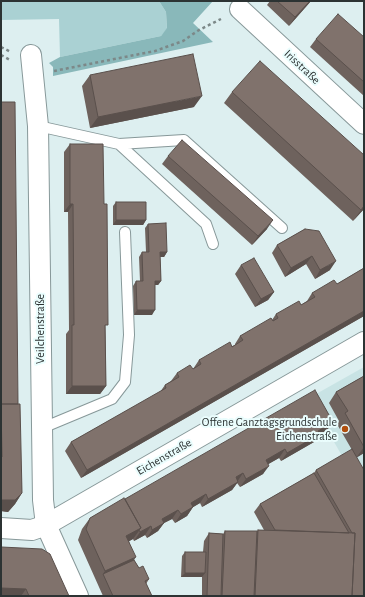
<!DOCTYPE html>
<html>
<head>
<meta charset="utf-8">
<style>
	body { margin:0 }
	#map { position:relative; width:365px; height:597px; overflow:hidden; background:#ddeff0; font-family:"Alegreya Sans",sans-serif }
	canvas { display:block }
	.frame { position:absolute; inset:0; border:2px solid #2c3333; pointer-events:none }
</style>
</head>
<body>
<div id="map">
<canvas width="365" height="597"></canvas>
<div class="frame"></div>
</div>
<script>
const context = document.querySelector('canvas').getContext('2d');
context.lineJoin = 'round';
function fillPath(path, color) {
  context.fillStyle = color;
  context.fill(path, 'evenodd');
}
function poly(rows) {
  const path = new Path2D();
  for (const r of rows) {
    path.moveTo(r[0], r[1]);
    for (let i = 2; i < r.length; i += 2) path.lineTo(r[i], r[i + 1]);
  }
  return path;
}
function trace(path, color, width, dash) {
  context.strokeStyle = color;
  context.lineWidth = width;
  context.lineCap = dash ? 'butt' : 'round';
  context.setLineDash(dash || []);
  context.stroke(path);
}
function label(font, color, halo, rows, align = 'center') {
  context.font = font + ' "Alegreya Sans",sans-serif';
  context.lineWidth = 4;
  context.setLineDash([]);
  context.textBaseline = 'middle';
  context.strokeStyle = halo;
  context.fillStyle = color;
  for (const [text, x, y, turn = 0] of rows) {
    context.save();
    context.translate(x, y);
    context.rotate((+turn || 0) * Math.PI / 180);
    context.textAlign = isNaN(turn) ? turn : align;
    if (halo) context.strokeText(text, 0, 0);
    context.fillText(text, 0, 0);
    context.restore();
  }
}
fillPath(poly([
	[364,367,364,489,362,491,309,398]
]), '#c8e3e4');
fillPath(poly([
	[1,1,159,1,166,12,167,29,161,36,60,57,59,19,1,20]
]), '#aad1d3');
fillPath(poly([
	[159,1,213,1,193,23,213,42,53,76,53,67,49,63,60,57,161,36,167,28,166,12]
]), '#89b8ba');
const service = poly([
	[38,126,119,144,184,140,282,228],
	[119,144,206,224,213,244],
	[40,429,112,399,125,382,129,335,125,232]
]);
const minor = poly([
	[240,9,364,124],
	[31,55,38,126,43,500,46,525,78,596],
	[1,528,32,530,46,525,364,342]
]);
trace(service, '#879899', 12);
trace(minor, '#879899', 22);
trace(poly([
	[1,47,11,52],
	[1,55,10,60],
	[54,71,155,51,183,41,199,30,221,19]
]), '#7c8888', 2.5, [3, 3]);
trace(service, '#fff', 10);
trace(minor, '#fff', 20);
fillPath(poly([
	[270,1,311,1,289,26,267,5],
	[364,37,364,96,310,47,316,39],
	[90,75,194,107,90,128,82,86],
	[232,92,364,155,364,209,353,221,224,103],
	[1,102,18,404,22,493,15,504,8,512,1,511],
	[70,144,104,204,106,386,100,394,66,394,66,334,69,330,68,212,64,212,64,152],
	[168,156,267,229,252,245,162,164],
	[116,202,146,220,143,225,113,225,113,206],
	[148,224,167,252,164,257,160,257,161,281,158,285,155,285,152,315,134,315,133,286,136,281,140,281,139,257,142,252,146,252,145,228],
	[305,229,330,270,315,279,306,264,285,277,272,253,277,245],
	[241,265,274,292,268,300,255,307,235,274],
	[364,268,364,316,81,478,65,451,71,442,160,392,165,385,171,381,177,373,193,369,199,360,235,345,235,344,240,336,272,320,276,314,301,305,307,301,312,293,337,284],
	[364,376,364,453,357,457,364,596,202,596,202,577,181,577,182,556,185,552,203,552,204,541,209,533,223,534,225,531,257,531,258,530,264,530,254,512,260,504,314,473,316,470,352,450,337,424,339,421,329,403,336,392],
	[333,422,327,430,319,435,314,442,281,461,279,458,268,464,263,474,240,487,237,483,232,490,202,507,200,503,193,507,187,516,175,523,172,519,164,523,158,531,147,538,145,535,134,541,133,539,129,541,134,560,139,568,149,579,146,584,152,596,103,596,78,540,82,529,90,518,125,499],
	[1,547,69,596,1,596]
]), '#6e625d');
fillPath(poly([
	[310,1,311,1,289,26,295,17],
	[202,96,194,107,90,128,98,117],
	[70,204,73,204,68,212,64,212],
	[364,206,364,209,353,221,361,210],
	[116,220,146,220,143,225,113,225],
	[273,220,267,229,252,245,258,236],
	[160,252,167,252,164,257,157,257],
	[312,256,306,264,285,277,291,268],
	[336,261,330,270,315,279,320,270],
	[155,281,161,281,158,285,151,285],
	[274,292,268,300,255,307,261,299],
	[137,310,155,310,152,315,134,315],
	[364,311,364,316,81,478,87,470],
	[72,386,106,386,100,394,66,394],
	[333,422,327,430,319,435,314,442,281,461,287,453,318,431],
	[364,447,364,453,356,458],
	[285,449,279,458,260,469,266,460],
	[269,466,263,474,240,487,246,479],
	[243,473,237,482,236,477],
	[238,482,232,490,202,507,208,499],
	[22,493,15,504,8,512,1,511,1,500],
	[206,494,200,503,185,512,191,503],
	[193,507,187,516,175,523,181,514],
	[178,510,172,519,164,523,158,531,147,538,152,530,162,519],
	[151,526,145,535,134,541,140,532],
	[141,528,133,539,119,547,126,536],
	[136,557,128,568,103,574,105,571],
	[185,573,205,573,202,577,181,577],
	[1,588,26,589,21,596,1,596]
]), '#5a504c');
const building = poly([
	[277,1,310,1,295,17,277,1],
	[338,14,364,37,364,82,316,39,338,14],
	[193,54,202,96,98,117,90,75,193,54],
	[260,61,364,155,364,206,361,210,232,92,260,61],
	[1,102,15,102,18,404,1,404,1,102],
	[182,140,273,220,258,236,168,156,182,140],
	[70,144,103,144,104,204,107,204,108,325,105,325,106,386,72,386,72,325,74,325,73,204,70,204,70,144],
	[116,202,146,202,146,220,116,220,116,202],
	[166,223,167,252,160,252,161,281,155,281,155,310,137,310,136,281,143,281,142,252,149,252,148,224,166,223],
	[305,229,319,231,336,261,320,270,312,256,291,268,277,245,305,229],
	[254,258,274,292,261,299,241,265,254,258],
	[364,268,364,311,87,470,71,442,166,388,165,385,179,377,177,373,190,365,193,369,201,364,199,360,230,342,232,347,243,340,240,336,271,318,273,321,278,318,276,314,299,301,301,305,315,297,312,293,334,280,337,284,364,268],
	[364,376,364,447,345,413,348,411,336,392,364,376],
	[315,390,333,422,318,431,320,434,287,453,285,449,266,460,269,466,246,479,243,473,236,477,238,482,208,499,206,494,191,503,193,507,181,514,178,510,162,519,164,523,152,530,151,526,140,532,139,530,141,528,125,499,315,390],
	[1,404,20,404,22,493,15,500,1,500,1,457,2,457,1,404],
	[352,449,364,470,364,596,352,596,355,533,352,533,316,470,352,449],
	[314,473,349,533,275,530,260,504,314,473],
	[124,498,141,528,126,536,136,557,105,571,86,529,90,518,124,498],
	[258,530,355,533,352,596,255,596,258,530],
	[225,531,257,531,254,596,222,596,225,531],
	[209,533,223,534,221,596,207,596,209,533],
	[1,547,42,549,50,554,69,596,29,596,26,589,1,588,1,547],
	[185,552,206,552,205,573,185,573,185,552],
	[134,560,139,568,143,566,149,579,145,581,152,596,113,596,103,574,134,560]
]);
fillPath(building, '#80726c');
trace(building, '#5a504c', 1);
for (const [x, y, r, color] of [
	[345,429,4,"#b04e0d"]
]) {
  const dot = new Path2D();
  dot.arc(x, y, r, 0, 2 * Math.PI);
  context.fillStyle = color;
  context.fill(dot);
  trace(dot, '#eafdfd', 1.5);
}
label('12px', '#2c3333', '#eafdfd', [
	["Irisstraße",302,67,43],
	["Veilchenstraße",40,329,-90],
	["Eichenstraße",164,457,-30]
]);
label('12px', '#2c3333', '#eafdfd', [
	["Offene Ganztagsgrundschule",337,422],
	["Eichenstraße",337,436]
], 'right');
</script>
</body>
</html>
